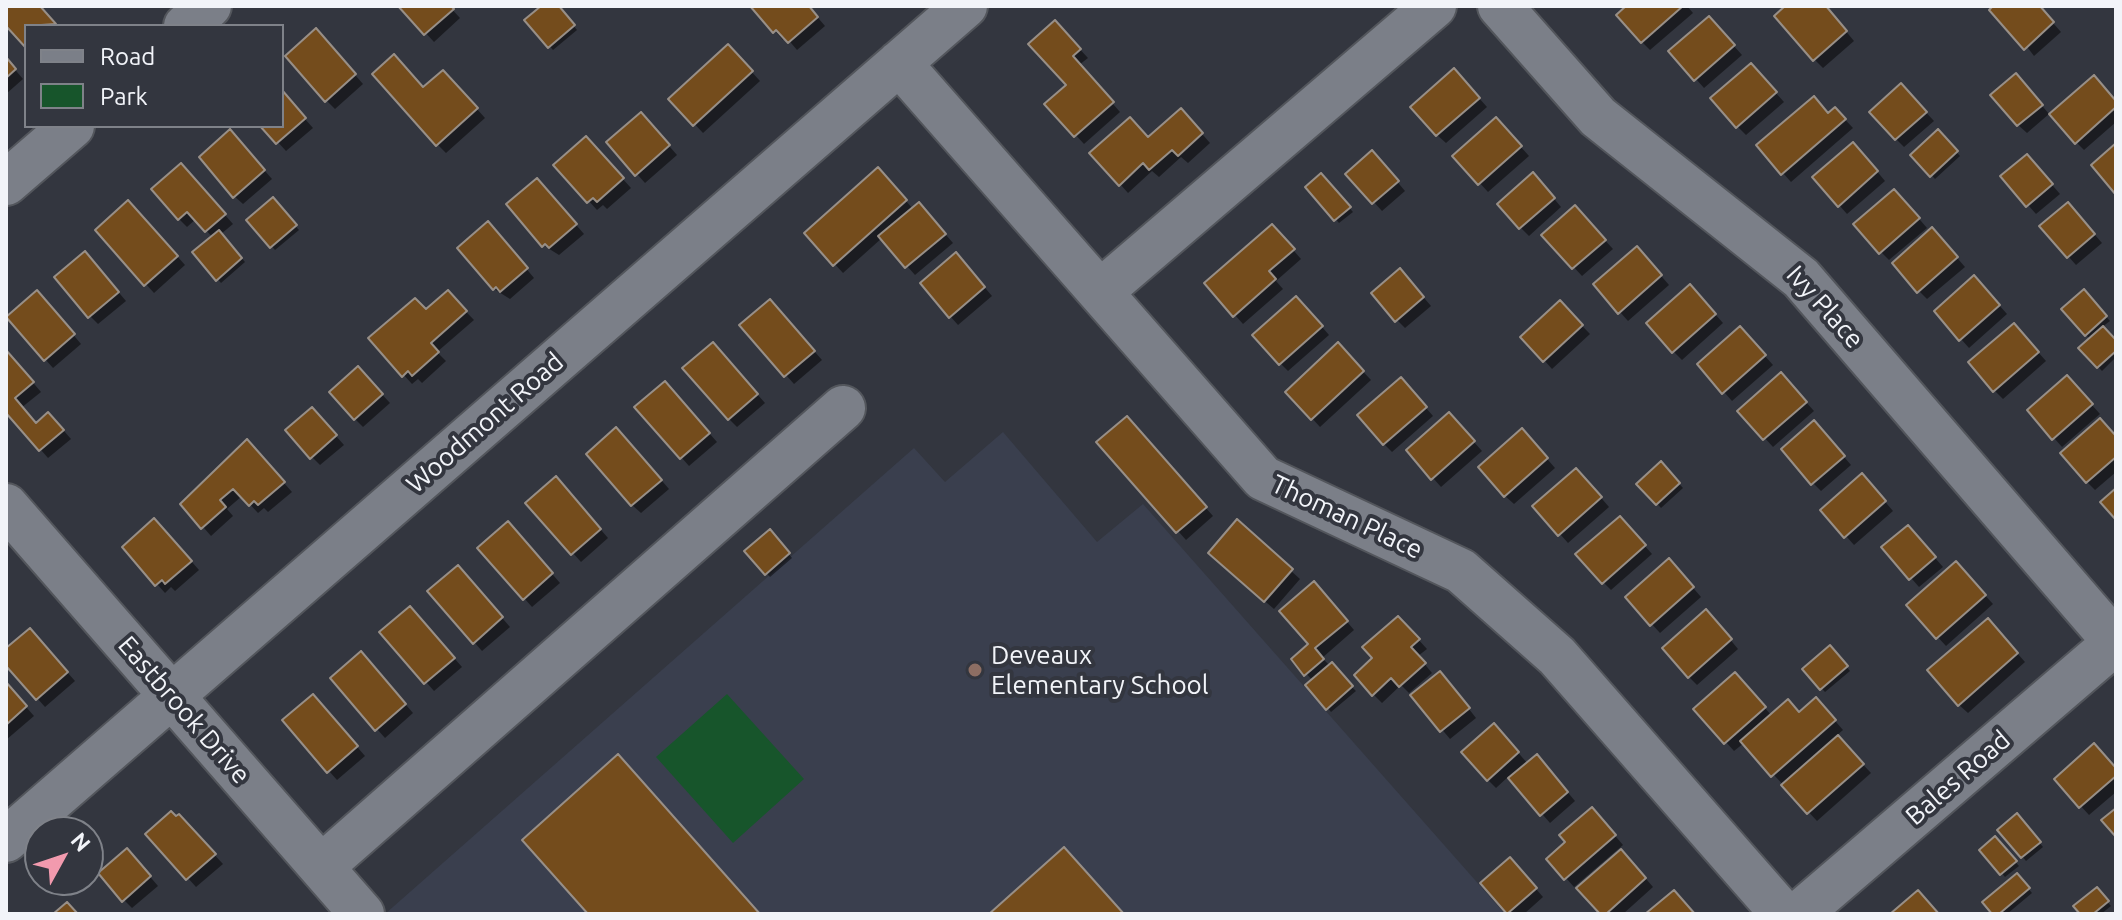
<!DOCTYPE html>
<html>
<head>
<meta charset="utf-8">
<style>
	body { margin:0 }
	#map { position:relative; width:2122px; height:920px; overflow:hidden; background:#33363f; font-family:Ubuntu,sans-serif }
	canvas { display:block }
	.frame { position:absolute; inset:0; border:8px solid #f2f4f9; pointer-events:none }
	.legend { position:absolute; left:24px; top:24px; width:260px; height:104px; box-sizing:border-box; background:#33363f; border:2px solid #7f8289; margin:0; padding:10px 14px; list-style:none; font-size:24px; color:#f2f4f9 }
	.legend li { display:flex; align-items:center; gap:16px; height:40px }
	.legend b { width:40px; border:2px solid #7f8289 }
	.north { position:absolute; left:24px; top:816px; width:80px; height:80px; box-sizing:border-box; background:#33363f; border:2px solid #7f8289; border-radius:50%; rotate:50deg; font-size:22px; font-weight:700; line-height:32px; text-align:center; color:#f2f4f9 }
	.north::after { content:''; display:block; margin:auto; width:28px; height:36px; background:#f29aae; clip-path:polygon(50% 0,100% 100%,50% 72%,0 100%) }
</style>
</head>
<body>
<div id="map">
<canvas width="2122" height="920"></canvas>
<div class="frame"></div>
<ul class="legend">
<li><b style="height:10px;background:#7b7f88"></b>Road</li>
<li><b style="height:22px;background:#17552b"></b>Park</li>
</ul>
<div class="north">N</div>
</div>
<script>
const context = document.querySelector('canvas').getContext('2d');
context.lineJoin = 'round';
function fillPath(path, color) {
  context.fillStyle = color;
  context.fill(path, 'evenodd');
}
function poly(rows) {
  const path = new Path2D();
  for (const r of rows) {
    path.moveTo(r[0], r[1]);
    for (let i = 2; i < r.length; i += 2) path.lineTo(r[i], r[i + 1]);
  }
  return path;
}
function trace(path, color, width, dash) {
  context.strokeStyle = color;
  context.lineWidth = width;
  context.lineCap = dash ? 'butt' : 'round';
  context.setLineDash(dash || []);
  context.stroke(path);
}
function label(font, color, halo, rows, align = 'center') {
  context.font = font + ' Ubuntu,sans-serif';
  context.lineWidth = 8;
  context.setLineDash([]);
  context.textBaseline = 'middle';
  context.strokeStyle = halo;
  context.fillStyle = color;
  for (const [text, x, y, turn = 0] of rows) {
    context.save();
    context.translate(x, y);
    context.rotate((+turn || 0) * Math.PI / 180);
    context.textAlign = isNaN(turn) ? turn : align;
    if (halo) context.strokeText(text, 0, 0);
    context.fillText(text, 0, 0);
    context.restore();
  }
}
fillPath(poly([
	[1003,432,1097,542,1143,504,1505,914,385,914,914,448,945,482]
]), '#3a3f4e');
fillPath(poly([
	[727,694,804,779,733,843,656,757]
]), '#17552b');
fillPath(poly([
	[10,6,38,6,56,26,26,26,26,45,6,23],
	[401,6,449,6,460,18,434,42],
	[544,6,557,6,577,30,553,50,527,20],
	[752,6,808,6,825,26,797,50,786,37,783,40],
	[1629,6,1687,6,1693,13,1650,50,1642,42],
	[1789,6,1825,6,1854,41,1823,68,1814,59],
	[1996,6,2038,6,2061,32,2034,56],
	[1717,27,1742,55,1704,88,1671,51],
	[1063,31,1088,58,1079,65,1120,112,1084,144,1047,104,1069,85],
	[324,39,363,84,335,109,326,100],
	[728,46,760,81,703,133,671,99],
	[6,59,23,79,6,94],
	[1759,74,1784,102,1746,135,1737,126],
	[1462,79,1487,107,1446,143,1437,135],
	[452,81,485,118,446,153,437,144,424,90],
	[2024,84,2049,114,2027,133,2018,125],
	[282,93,313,128,286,151,263,126,282,126],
	[1909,94,1934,121,1904,147,1896,139],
	[2116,103,2116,122,2084,150,2076,142],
	[1835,109,1853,128,1791,182,1783,173],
	[1189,119,1210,143,1188,163,1181,157,1159,177,1152,171,1128,193,1120,184,1148,140],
	[649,123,677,155,645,183,637,174],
	[1504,128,1529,156,1488,192,1455,156],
	[1938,132,1960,156,1935,179,1913,155],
	[238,140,272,179,243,204,234,196],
	[594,147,631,188,607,209,603,205,597,210,556,165],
	[1861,152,1885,181,1847,214,1839,205],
	[1380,161,1405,191,1382,211,1348,174],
	[2035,165,2060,194,2036,214,2028,205],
	[189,174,233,224,221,234,245,262,221,283,195,253,213,238,196,219,187,227,179,219],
	[1321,176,1353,212,1339,223,1308,187],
	[886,178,913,209,927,213,953,243,915,275,882,238,843,273,806,233],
	[1541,183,1561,207,1529,236,1520,227],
	[545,189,584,234,559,255,543,245],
	[272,200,299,230,275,250,249,220],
	[1903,200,1927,228,1889,260,1881,252],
	[137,211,185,265,154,293,97,230],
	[2076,213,2102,243,2076,265,2068,256],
	[1583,216,1613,249,1582,276,1544,235],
	[496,232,534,278,510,299,494,289,460,248],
	[1280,235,1301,259,1276,281,1283,289,1243,324,1207,284],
	[1940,238,1965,267,1927,299,1919,291],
	[1645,257,1669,285,1628,321,1620,312],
	[93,262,126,301,98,324,90,316],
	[964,263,992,296,958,325,950,316],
	[1408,279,1431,306,1405,328,1397,320],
	[1982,286,2007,314,1969,348,1961,339],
	[2084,292,2110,321,2102,327,2116,342,2116,357,2102,371,2081,349,2091,340,2086,335],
	[448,293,474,320,437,352,446,361,422,383,418,379,412,384,371,339,426,312],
	[1698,295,1723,323,1682,360,1673,351],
	[45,301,81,344,53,368,45,359],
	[1560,303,1590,334,1552,369,1544,360],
	[1305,307,1329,335,1288,371,1280,363],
	[778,310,822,360,794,384,742,326],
	[2022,334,2046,361,2003,399,1994,390],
	[1748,337,1773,365,1732,401,1724,392],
	[1338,345,1371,380,1320,427,1288,392],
	[6,351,41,392,21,408,37,425,57,423,71,439,48,458,6,410],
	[721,353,765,403,737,427,729,419],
	[366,377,390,403,363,427,355,419],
	[1789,383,1814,411,1773,447,1740,411],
	[2075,386,2100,414,2062,447,2054,438],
	[1409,388,1433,416,1392,452,1384,444],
	[673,392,717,442,689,466,637,407],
	[320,418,344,445,320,465,312,457],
	[1457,423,1482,451,1441,487,1433,478],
	[1135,427,1213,516,1186,540,1099,442],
	[1822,431,1851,465,1821,491,1813,483],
	[2116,437,2116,472,2095,490,2087,482],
	[625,438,669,489,641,513,632,505],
	[1530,439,1555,468,1514,504,1505,496],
	[255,450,292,492,268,512,264,508,258,513,242,496,227,509,233,516,211,536,183,504],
	[1661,464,1683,488,1661,508,1639,484],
	[1585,479,1609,507,1568,543,1535,506],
	[1870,484,1893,511,1854,545,1823,510],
	[564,487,608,538,581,562,528,503],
	[1237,522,1300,579,1274,609,1218,561],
	[1628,527,1652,554,1611,590,1603,582],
	[163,529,199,570,175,591,171,587,165,593,157,584],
	[516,532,560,583,532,607,524,598],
	[770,532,792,558,770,577,747,551],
	[1916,536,1943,567,1919,587,1884,547],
	[1677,569,1701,597,1660,633,1627,597],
	[1964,572,1993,604,1946,646,1908,605],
	[466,576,510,627,482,651,474,642],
	[1322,592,1354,630,1322,658,1356,691,1331,712,1308,685,1313,681,1293,659,1311,644],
	[418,617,462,667,434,691,382,632],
	[1714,620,1738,649,1697,685,1689,677],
	[1407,627,1427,649,1418,656,1432,673,1409,693,1401,685,1382,703,1373,694],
	[1996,629,2025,662,1968,713,1959,705],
	[38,639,75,681,45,707,6,663,6,651],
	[1830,647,1850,671,1825,692,1804,669],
	[369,662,413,713,385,738,377,729],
	[1448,682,1476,718,1450,739,1413,695],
	[1743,683,1772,716,1824,708,1843,730,1836,736,1871,773,1817,821,1744,743,1734,751,1696,709],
	[6,684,34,716,6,740],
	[321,705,365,756,337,780,329,771],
	[1502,734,1528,764,1545,765,1575,801,1550,823,1509,776,1496,788,1488,780],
	[2116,769,2116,792,2089,815,2056,779],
	[2017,816,2043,847,2026,861,2000,830],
	[1600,818,1623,845,1574,887,1566,878],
	[187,825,223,864,196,887,148,834],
	[1995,839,2019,866,2005,877,1982,850],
	[135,859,158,886,132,908,124,900],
	[1630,860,1653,887,1623,914,1602,914],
	[1518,868,1543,897,1524,914,1510,914,1483,883],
	[2017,875,2032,893,2007,914,1994,914],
	[2096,889,2111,906,2101,914,2083,914]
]), '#0007');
const building = poly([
	[7,6,40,6,56,24,26,26,26,48,6,26,7,6],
	[398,6,451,6,454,9,424,35,398,6],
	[541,6,559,6,575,25,548,48,524,20,541,6],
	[750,6,809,6,818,17,788,43,776,30,773,33,750,6],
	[1626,6,1683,6,1641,43,1616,15,1626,6],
	[1785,6,1826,6,1847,31,1813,61,1774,16,1785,6],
	[1993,6,2040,6,2054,22,2024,50,1989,10,1993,6],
	[1709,16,1735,45,1694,81,1668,51,1709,16],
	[1055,20,1081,49,1073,56,1114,102,1074,137,1044,104,1066,85,1028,44,1055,20],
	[316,28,356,74,325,102,285,56,316,28],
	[728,44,753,71,693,126,668,99,728,44],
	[394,54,423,87,443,70,478,108,436,146,372,74,394,54],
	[6,57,16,69,6,78,6,57],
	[1751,63,1777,92,1736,128,1710,98,1751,63],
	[1454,68,1480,98,1436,136,1410,107,1454,68],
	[2016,73,2043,105,2017,126,1990,95,2016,73],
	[2094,75,2116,101,2116,107,2075,144,2049,114,2094,75],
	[1901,83,1927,112,1895,140,1869,112,1901,83],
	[282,90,306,118,276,144,260,126,282,126,282,90],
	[1814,96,1828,113,1835,107,1846,119,1781,175,1756,145,1814,96],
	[1181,108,1203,133,1178,156,1172,150,1149,170,1143,163,1119,186,1089,153,1130,117,1148,137,1181,108],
	[641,112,670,145,635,176,606,142,641,112],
	[1496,117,1522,146,1478,185,1452,156,1496,117],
	[230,129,265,170,233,198,199,157,230,129],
	[1938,129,1958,151,1930,177,1910,155,1938,129],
	[586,136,624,178,597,202,593,198,587,203,553,165,586,136],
	[1853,142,1878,171,1838,207,1812,177,1853,142],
	[2116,143,2116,195,2091,165,2116,143],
	[1372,150,1399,181,1372,204,1345,174,1372,150],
	[2027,154,2053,184,2026,207,2000,176,2027,154],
	[181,163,226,214,205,232,187,212,178,220,151,189,181,163],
	[878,167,907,200,833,266,804,233,878,167],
	[1533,172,1555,198,1519,229,1497,204,1533,172],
	[1321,173,1351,207,1334,221,1305,187,1321,173],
	[537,178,577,224,549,248,545,244,542,247,506,204,537,178],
	[1894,189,1920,218,1879,254,1853,224,1894,189],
	[273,197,297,225,270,248,246,220,273,197],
	[128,200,178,256,144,286,95,230,128,200],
	[919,202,946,234,905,268,878,236,919,202],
	[2068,202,2095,234,2067,258,2039,226,2068,202],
	[1575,205,1606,240,1572,269,1541,235,1575,205],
	[488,221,528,268,500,292,496,287,493,290,457,248,488,221],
	[1272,224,1295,249,1269,271,1276,279,1233,317,1204,283,1272,224],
	[1932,227,1958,257,1917,293,1892,263,1932,227],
	[219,230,242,258,216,281,192,252,219,230],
	[1637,246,1662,275,1618,314,1593,284,1637,246],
	[85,251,119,292,88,318,54,277,85,251],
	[956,252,985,287,949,318,920,283,956,252],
	[1400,268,1424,297,1395,322,1371,293,1400,268],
	[1974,275,2000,305,1959,341,1934,311,1974,275],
	[1690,284,1716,314,1672,353,1646,323,1690,284],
	[2084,289,2107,316,2085,336,2061,309,2084,289],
	[37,290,75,334,44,361,6,317,37,290],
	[448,290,467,311,431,343,439,352,412,376,408,371,402,377,368,338,415,298,426,309,448,290],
	[1296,296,1323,326,1279,365,1252,335,1296,296],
	[770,299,815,351,784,377,739,325,770,299],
	[1560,300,1583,325,1543,362,1520,337,1560,300],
	[2014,323,2039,352,1993,392,1968,362,2014,323],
	[1740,326,1766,355,1722,394,1697,364,1740,326],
	[2103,326,2116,340,2116,351,2097,368,2078,348,2103,326],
	[713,342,758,394,728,420,682,368,713,342],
	[1338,342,1364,371,1311,420,1285,392,1338,342],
	[6,350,34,382,15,398,36,423,48,412,64,430,39,451,6,413,6,350],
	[358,366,383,394,354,420,329,392,358,366],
	[1781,372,1807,402,1763,440,1737,411,1781,372],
	[2067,375,2093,404,2052,440,2027,410,2067,375],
	[1401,377,1427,407,1383,445,1357,415,1401,377],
	[665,381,710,433,680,459,634,407,665,381],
	[312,407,337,435,310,459,285,430,312,407],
	[1449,412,1475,441,1431,480,1406,450,1449,412],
	[1127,416,1207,507,1176,533,1096,442,1127,416],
	[2100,418,2116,436,2116,457,2086,483,2060,453,2100,418],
	[1814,420,1845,456,1811,485,1781,449,1814,420],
	[616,427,662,480,631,506,586,454,616,427],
	[1522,428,1548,458,1504,497,1478,467,1522,428],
	[247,439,285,482,258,505,254,501,249,506,233,489,220,500,226,507,201,529,180,504,247,439],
	[1661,461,1680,483,1656,505,1636,484,1661,461],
	[1576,468,1602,497,1558,536,1532,506,1576,468],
	[1862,473,1886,501,1844,538,1820,510,1862,473],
	[556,476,601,529,571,555,525,503,556,476],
	[2116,488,2116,520,2100,502,2116,488],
	[1620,516,1646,545,1602,584,1575,554,1620,516],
	[154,518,192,561,165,584,162,580,155,586,122,547,154,518],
	[1237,519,1293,569,1264,602,1208,553,1237,519],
	[508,521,553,573,523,600,477,548,508,521],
	[1908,525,1936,557,1909,580,1881,547,1908,525],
	[770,529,790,553,765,575,744,551,770,529],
	[1669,558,1694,587,1650,626,1625,597,1669,558],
	[1956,561,1986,595,1936,639,1906,605,1956,561],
	[458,565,503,617,473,644,427,591,458,565],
	[1314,581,1348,621,1315,648,1324,659,1304,676,1291,659,1308,644,1279,611,1314,581],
	[410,606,455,658,424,684,379,632,410,606],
	[1706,609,1732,639,1688,678,1662,648,1706,609],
	[1398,616,1420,639,1411,647,1426,663,1399,687,1391,678,1372,696,1354,675,1372,658,1362,647,1398,616],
	[1988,618,2018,653,1958,706,1927,670,1988,618],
	[30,628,68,672,36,700,6,666,6,648,30,628],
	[1830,645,1848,666,1820,690,1802,669,1830,645],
	[361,651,406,704,375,731,330,678,361,651],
	[1332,662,1353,686,1326,710,1305,685,1332,662],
	[1440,671,1470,708,1440,732,1410,695,1440,671],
	[1735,672,1766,707,1724,744,1693,709,1735,672],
	[6,682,27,706,6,725,6,682],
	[313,694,358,746,327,773,282,720,313,694],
	[1816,697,1836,720,1771,777,1740,741,1788,699,1799,712,1816,697],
	[1494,723,1519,752,1487,781,1461,752,1494,723],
	[1838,735,1864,764,1807,814,1781,785,1838,735],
	[2094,743,2116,768,2116,776,2079,808,2054,779,2094,743],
	[618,754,760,914,588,914,522,840,618,754],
	[1537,754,1568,792,1540,816,1508,778,1537,754],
	[1592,807,1616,835,1564,880,1546,859,1565,842,1559,835,1592,807],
	[2116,808,2116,837,2101,820,2116,808],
	[171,811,176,816,179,814,216,854,186,880,145,834,171,811],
	[2017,813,2041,842,2021,858,1997,830,2017,813],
	[1995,836,2017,861,2000,875,1979,850,1995,836],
	[1064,847,1124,914,989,914,1064,847],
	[127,848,151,876,122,902,98,873,127,848],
	[1621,849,1646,878,1606,914,1600,914,1576,888,1621,849],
	[1510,857,1537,888,1507,914,1480,883,1510,857],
	[2017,873,2030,888,1999,914,1992,914,1982,902,2017,873],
	[2097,887,2109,901,2093,914,2080,914,2073,906,2097,887],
	[1674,890,1695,914,1645,914,1674,890],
	[1918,890,1939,914,1890,914,1918,890],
	[67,902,78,914,53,914,67,902]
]);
fillPath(building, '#744c1c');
trace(building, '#988f87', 2);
const minor = poly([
	[1500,6,1598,117,1801,278,2116,643],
	[186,26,209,6],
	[899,63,1263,478,1461,571,1557,656,1783,914],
	[6,183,72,126],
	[1100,292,1434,6],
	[6,506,362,914],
	[6,840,965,6],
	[321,867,843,408],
	[1799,914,2116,642]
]);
trace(minor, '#53565c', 48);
trace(minor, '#7b7f88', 44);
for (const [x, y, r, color] of [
	[975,670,8,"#8d6e63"]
]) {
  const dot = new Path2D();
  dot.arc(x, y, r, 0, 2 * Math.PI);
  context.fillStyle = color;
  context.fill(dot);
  trace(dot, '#33363f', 3);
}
label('26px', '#f2f4f9', '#33363f', [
	["Ivy Place",1825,307,48],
	["Woodmont Road",485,423,-41],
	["Thoman Place",1347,517,25],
	["Eastbrook Drive",184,710,49],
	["Bales Road",1958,778,-41]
]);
label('26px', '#f2f4f9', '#33363f', [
	["Deveaux",991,655],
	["Elementary School",991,685]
], 'left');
</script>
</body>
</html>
